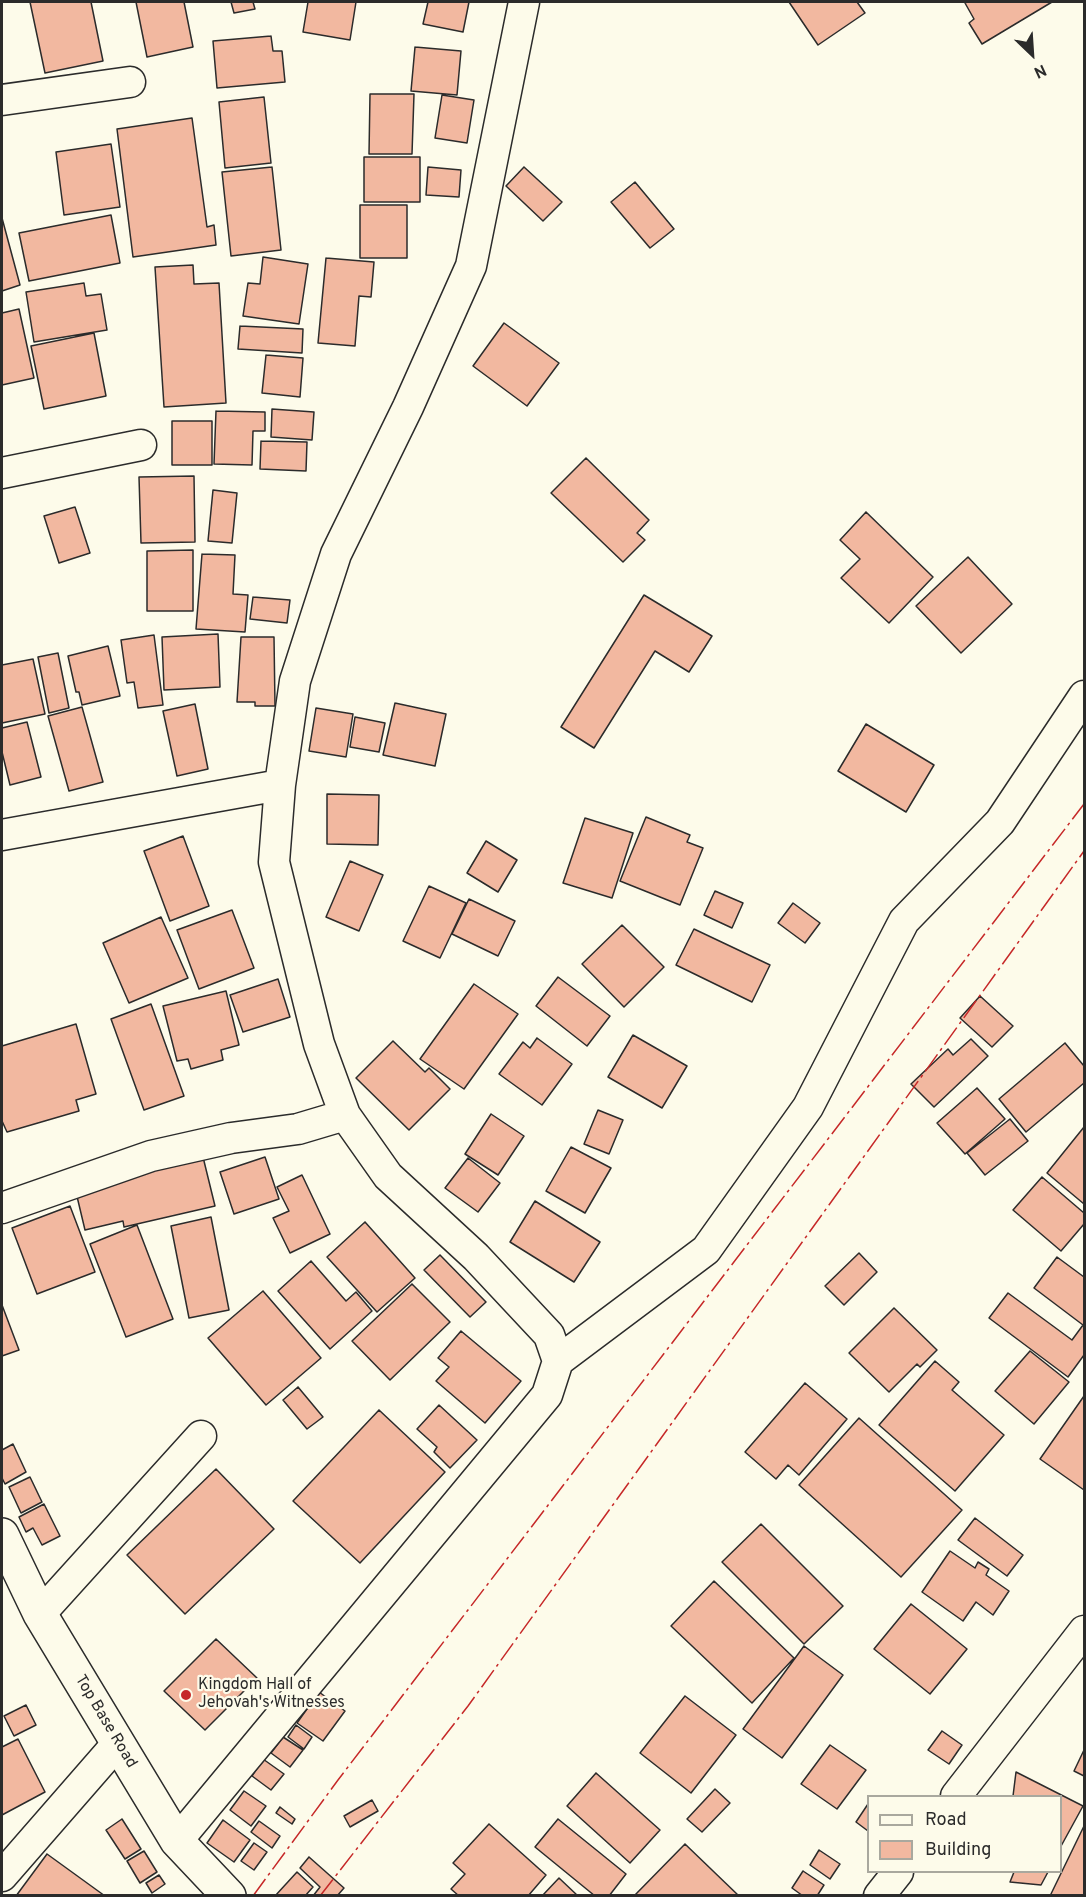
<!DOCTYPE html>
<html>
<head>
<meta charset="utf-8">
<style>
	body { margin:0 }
	#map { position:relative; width:1086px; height:1897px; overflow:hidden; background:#fdfbea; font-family:Overpass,sans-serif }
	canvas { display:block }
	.frame { position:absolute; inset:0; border:3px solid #2b2b2b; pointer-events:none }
	.legend { position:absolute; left:867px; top:1795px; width:195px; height:78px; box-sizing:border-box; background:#fdfbea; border:2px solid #a9a89e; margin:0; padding:8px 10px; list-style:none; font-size:18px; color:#2b2b2b }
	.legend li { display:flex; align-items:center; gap:12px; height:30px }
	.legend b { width:30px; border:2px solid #a9a89e }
	.north { position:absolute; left:1002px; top:24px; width:60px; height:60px; -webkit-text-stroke:4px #fdfbea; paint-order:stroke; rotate:155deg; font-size:16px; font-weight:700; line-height:24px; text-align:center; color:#2b2b2b }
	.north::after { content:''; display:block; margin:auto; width:21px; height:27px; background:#2b2b2b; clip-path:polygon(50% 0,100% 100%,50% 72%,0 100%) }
</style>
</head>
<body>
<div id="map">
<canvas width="1086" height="1897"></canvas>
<div class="frame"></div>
<ul class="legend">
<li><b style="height:8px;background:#fdfbea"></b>Road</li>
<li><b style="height:16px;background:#f2b8a0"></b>Building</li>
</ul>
<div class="north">N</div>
</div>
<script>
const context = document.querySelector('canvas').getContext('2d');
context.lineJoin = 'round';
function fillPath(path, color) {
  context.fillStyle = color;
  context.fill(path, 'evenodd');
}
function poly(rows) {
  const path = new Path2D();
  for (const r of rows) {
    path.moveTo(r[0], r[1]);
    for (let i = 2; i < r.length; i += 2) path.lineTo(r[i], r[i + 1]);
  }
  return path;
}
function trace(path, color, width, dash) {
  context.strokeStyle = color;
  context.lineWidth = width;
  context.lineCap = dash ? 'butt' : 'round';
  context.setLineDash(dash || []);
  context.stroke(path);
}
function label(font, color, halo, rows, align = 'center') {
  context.font = font + ' Overpass,sans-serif';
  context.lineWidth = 4.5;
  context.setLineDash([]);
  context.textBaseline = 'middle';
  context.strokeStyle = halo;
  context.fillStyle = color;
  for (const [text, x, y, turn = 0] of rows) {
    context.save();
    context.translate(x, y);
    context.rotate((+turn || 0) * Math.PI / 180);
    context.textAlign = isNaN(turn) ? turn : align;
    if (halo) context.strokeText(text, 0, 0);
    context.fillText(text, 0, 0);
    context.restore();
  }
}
const building = poly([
	[30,2,91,2,103,61,45,73,30,2],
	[136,2,184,2,193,47,147,57,136,2],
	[231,2,253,2,255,9,234,13,231,2],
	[308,2,356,2,350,40,303,32,308,2],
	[428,2,469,2,463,32,423,24,428,2],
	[789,2,857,2,865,13,818,45,789,2],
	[967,2,1052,2,982,44,969,23,974,19,965,3,967,2],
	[271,36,273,51,282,51,285,82,217,88,213,41,271,36],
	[415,47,461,51,457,95,411,91,415,47],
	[370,94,414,94,412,154,369,154,370,94],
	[442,95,474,100,467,143,435,138,442,95],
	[264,97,271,163,225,168,219,102,264,97],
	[192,118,207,227,214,225,216,245,133,257,117,129,192,118],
	[111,144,120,207,64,215,56,152,111,144],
	[364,157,420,157,420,202,364,202,364,157],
	[272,167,281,250,231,256,222,172,272,167],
	[428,167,461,170,459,197,426,195,428,167],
	[524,167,562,202,543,221,506,186,524,167],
	[635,182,674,229,650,248,611,202,635,182],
	[360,205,407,205,407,258,360,258,360,205],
	[111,215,120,263,29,281,19,233,111,215],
	[2,218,20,285,2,291,2,218],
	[263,257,308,264,299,324,243,316,248,283,260,284,263,257],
	[326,258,374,262,371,297,359,296,355,346,318,343,326,258],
	[193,265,194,284,219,283,226,403,164,407,155,267,193,265],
	[84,283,86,296,101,294,107,330,34,342,26,292,84,283],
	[19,309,34,378,2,385,2,313,19,309],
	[504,323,559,363,527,406,473,366,504,323],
	[240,326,303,329,302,353,238,349,240,326],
	[94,333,106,396,44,409,31,346,94,333],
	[266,355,303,358,300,397,262,393,266,355],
	[272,409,314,412,312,440,271,437,272,409],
	[216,411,265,412,265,431,253,431,252,465,214,464,216,411],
	[172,421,212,421,212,465,172,465,172,421],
	[261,441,307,442,306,471,260,469,261,441],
	[586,458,649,520,637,533,645,540,623,562,551,493,586,458],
	[194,476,195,542,141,543,139,477,194,476],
	[213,490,237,493,232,543,208,541,213,490],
	[75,507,90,553,59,563,44,516,75,507],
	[866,512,933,577,889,623,841,578,860,559,840,540,866,512],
	[193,550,193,611,147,611,147,551,193,550],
	[202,554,235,555,233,594,248,595,245,632,196,629,202,554],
	[968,557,1012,604,961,653,916,606,968,557],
	[644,595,712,636,689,672,655,651,594,748,561,727,644,595],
	[253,597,290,600,287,623,250,619,253,597],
	[218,634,220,687,164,690,162,637,218,634],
	[154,635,163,705,138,708,134,682,127,683,121,640,154,635],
	[241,637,274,637,275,706,255,706,255,702,237,702,241,637],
	[108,646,120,696,82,705,79,692,76,692,68,656,108,646],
	[58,653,69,708,49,713,38,657,58,653],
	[33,659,45,714,2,723,2,665,33,659],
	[395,703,446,714,435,766,383,755,395,703],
	[195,704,208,769,177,776,163,711,195,704],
	[82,707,103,782,69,791,48,716,82,707],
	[316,708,353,714,346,757,309,751,316,708],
	[355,717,385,723,379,752,350,747,355,717],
	[27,722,41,777,10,785,2,752,2,728,27,722],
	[866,724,934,765,906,812,838,771,866,724],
	[327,794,379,795,378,845,327,844,327,794],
	[646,817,690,835,687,842,703,848,680,905,620,881,646,817],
	[585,818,633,833,612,898,563,883,585,818],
	[183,836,209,906,170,921,144,851,183,836],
	[486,841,517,860,498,892,467,873,486,841],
	[350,861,383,875,359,931,326,917,350,861],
	[429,886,466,903,440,958,403,941,429,886],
	[715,891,743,903,732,928,704,915,715,891],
	[469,899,515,921,498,956,452,934,469,899],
	[793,903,820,923,805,943,778,923,793,903],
	[232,910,254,968,199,989,177,930,232,910],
	[161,917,188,978,129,1003,103,943,161,917],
	[622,925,664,967,624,1007,582,964,622,925],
	[694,929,770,965,752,1002,676,965,694,929],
	[558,977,610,1016,587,1046,536,1006,558,977],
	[278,979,290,1017,243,1032,230,995,278,979],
	[474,984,518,1014,464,1089,420,1059,474,984],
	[226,991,239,1045,221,1050,223,1060,191,1069,188,1059,177,1061,163,1006,226,991],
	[980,996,1013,1026,992,1047,960,1018,980,996],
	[151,1004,184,1096,144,1110,111,1019,151,1004],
	[76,1024,96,1094,76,1100,79,1111,7,1132,2,1121,2,1046,76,1024],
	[633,1035,687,1066,662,1108,608,1077,633,1035],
	[537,1038,572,1064,542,1105,499,1074,523,1042,530,1048,537,1038],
	[971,1039,988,1056,934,1107,911,1084,948,1049,953,1055,971,1039],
	[393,1041,425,1072,429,1068,450,1089,409,1130,356,1078,393,1041],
	[1065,1043,1084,1066,1084,1083,1026,1132,999,1099,1065,1043],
	[977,1088,1005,1119,965,1154,937,1123,977,1088],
	[598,1110,623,1120,609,1154,584,1144,598,1110],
	[491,1114,524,1136,498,1175,465,1154,491,1114],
	[1010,1119,1028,1141,985,1175,967,1153,1010,1119],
	[1084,1127,1084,1204,1047,1173,1084,1127],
	[571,1147,611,1168,585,1213,546,1191,571,1147],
	[203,1157,215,1206,124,1227,123,1221,85,1230,75,1188,203,1157],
	[265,1157,279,1199,234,1214,220,1172,265,1157],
	[468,1158,500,1183,478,1212,445,1188,468,1158],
	[302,1175,330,1234,290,1253,273,1218,289,1211,277,1187,302,1175],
	[1042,1177,1084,1213,1084,1224,1061,1251,1013,1210,1042,1177],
	[535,1201,600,1242,574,1282,510,1242,535,1201],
	[70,1206,95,1272,37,1294,12,1228,70,1206],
	[211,1217,229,1310,189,1318,171,1226,211,1217],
	[365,1222,415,1278,377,1312,327,1257,365,1222],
	[137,1225,173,1319,126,1337,90,1244,137,1225],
	[859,1253,877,1272,844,1305,825,1286,859,1253],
	[440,1255,486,1302,470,1317,424,1270,440,1255],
	[1057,1257,1084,1277,1084,1355,1068,1377,989,1318,1008,1293,1072,1340,1083,1325,1034,1288,1057,1257],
	[311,1261,346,1301,356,1292,372,1311,330,1349,278,1291,311,1261],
	[412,1284,450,1322,390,1380,352,1341,412,1284],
	[263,1291,321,1358,266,1405,208,1338,263,1291],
	[2,1305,19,1350,2,1356,2,1305],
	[894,1308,937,1350,920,1367,917,1364,889,1392,849,1353,894,1308],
	[461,1331,521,1381,485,1423,436,1381,449,1367,438,1358,461,1331],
	[1030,1351,1069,1382,1034,1424,995,1391,1030,1351],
	[935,1361,959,1382,952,1390,1004,1435,955,1491,879,1425,935,1361],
	[805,1383,847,1419,799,1475,788,1465,776,1479,745,1452,805,1383],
	[298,1387,323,1417,307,1429,283,1400,298,1387],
	[1084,1396,1084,1490,1040,1459,1084,1396],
	[439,1405,477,1440,450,1468,434,1452,437,1447,417,1429,439,1405],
	[379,1410,445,1472,360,1563,293,1501,379,1410],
	[859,1418,962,1510,901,1577,799,1485,859,1418],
	[13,1444,26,1472,5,1484,2,1478,2,1450,13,1444],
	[216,1469,274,1529,185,1614,127,1555,216,1469],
	[30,1477,42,1502,21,1513,9,1487,30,1477],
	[44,1504,60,1536,42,1545,33,1528,26,1532,19,1517,44,1504],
	[975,1518,1023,1555,1007,1576,958,1540,975,1518],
	[761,1524,843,1606,804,1644,722,1562,761,1524],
	[950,1551,975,1568,978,1562,989,1569,986,1575,1009,1591,993,1615,976,1602,963,1621,922,1592,950,1551],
	[714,1581,794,1658,752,1703,671,1626,714,1581],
	[911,1604,967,1649,930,1694,874,1649,911,1604],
	[216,1639,257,1678,205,1730,164,1691,216,1639],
	[804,1646,843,1675,782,1758,743,1729,804,1646],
	[319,1692,345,1711,323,1741,297,1723,319,1692],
	[685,1696,736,1735,691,1793,640,1753,685,1696],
	[26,1705,36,1725,14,1736,4,1716,26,1705],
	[296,1725,312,1737,304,1749,288,1737,296,1725],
	[942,1731,962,1745,949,1764,928,1750,942,1731],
	[283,1737,303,1750,290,1767,271,1753,283,1737],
	[18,1739,45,1792,2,1815,2,1747,18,1739],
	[830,1745,866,1770,837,1809,801,1784,830,1745],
	[1084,1750,1084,1776,1074,1771,1084,1750],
	[263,1759,284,1774,271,1790,252,1776,263,1759],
	[1016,1772,1083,1806,1060,1848,1060,1796,1013,1796,1016,1772],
	[596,1773,660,1830,630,1863,567,1806,596,1773],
	[715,1789,730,1803,702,1832,687,1819,715,1789],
	[244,1791,266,1806,251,1826,230,1810,244,1791],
	[372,1800,378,1811,350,1827,344,1816,372,1800],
	[868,1804,868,1831,856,1822,868,1804],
	[280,1807,295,1819,292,1824,276,1813,280,1807],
	[122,1819,141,1849,125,1859,106,1830,122,1819],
	[558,1819,626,1874,609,1896,595,1896,535,1847,558,1819],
	[223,1820,250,1840,234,1862,207,1843,223,1820],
	[259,1821,280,1836,272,1848,251,1832,259,1821],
	[489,1824,546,1875,528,1896,459,1896,451,1889,465,1874,453,1863,489,1824],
	[1084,1826,1084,1896,1050,1896,1084,1826],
	[254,1843,267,1852,254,1870,241,1861,254,1843],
	[685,1844,739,1896,634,1896,685,1844],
	[819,1850,840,1864,830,1879,810,1865,819,1850],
	[144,1851,157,1872,140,1883,127,1861,144,1851],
	[47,1854,105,1896,16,1896,47,1854],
	[309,1857,344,1888,337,1896,313,1896,320,1887,300,1868,309,1857],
	[803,1871,824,1885,817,1896,803,1896,792,1888,803,1871],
	[297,1872,313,1887,305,1896,275,1896,297,1872],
	[1014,1872,1048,1872,1041,1885,1010,1882,1014,1872],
	[159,1875,165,1884,152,1893,146,1883,159,1875],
	[559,1878,578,1896,542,1896,559,1878]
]);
fillPath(building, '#f2b8a0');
trace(building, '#2b2b2b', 1.5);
const minor = poly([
	[524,2,471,266,408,407,336,554,295,681,280,785,274,862,319,1044,345,1115,388,1176,476,1257,549,1335,558,1361],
	[2,100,130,82],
	[2,473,141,445],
	[2,835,280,785],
	[2,1208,151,1156,231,1138,298,1129,345,1115],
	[40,1614,201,1436],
	[956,1796,1084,1631],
	[177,1841,547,1395,558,1361,706,1250,808,1107,904,921,1000,822,1084,696],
	[2,1876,117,1744],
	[879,1896,898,1872]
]);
const tertiary = poly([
	[2,1535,40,1614,177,1841,229,1896]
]);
trace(minor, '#2b2b2b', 33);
trace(tertiary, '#2b2b2b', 36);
trace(minor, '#fdfbea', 30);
trace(tertiary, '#fdfbea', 33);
trace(poly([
	[253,1896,338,1780,1084,804],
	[320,1896,468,1706,1084,851]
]), '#c62828', 1.5, [21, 4.5, 3, 4.5]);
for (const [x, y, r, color] of [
	[186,1695,6,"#c62828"]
]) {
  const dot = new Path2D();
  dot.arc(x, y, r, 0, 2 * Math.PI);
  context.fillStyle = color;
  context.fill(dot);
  trace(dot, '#fdfbea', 2);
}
label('16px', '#2b2b2b', '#fdfbea', [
	["Kingdom Hall of",198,1686],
	["Jehovah's Witnesses",198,1704]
], 'left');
label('16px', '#2b2b2b', '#fdfbea', [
	["Top Base Road",105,1722,59]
]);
</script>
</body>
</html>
